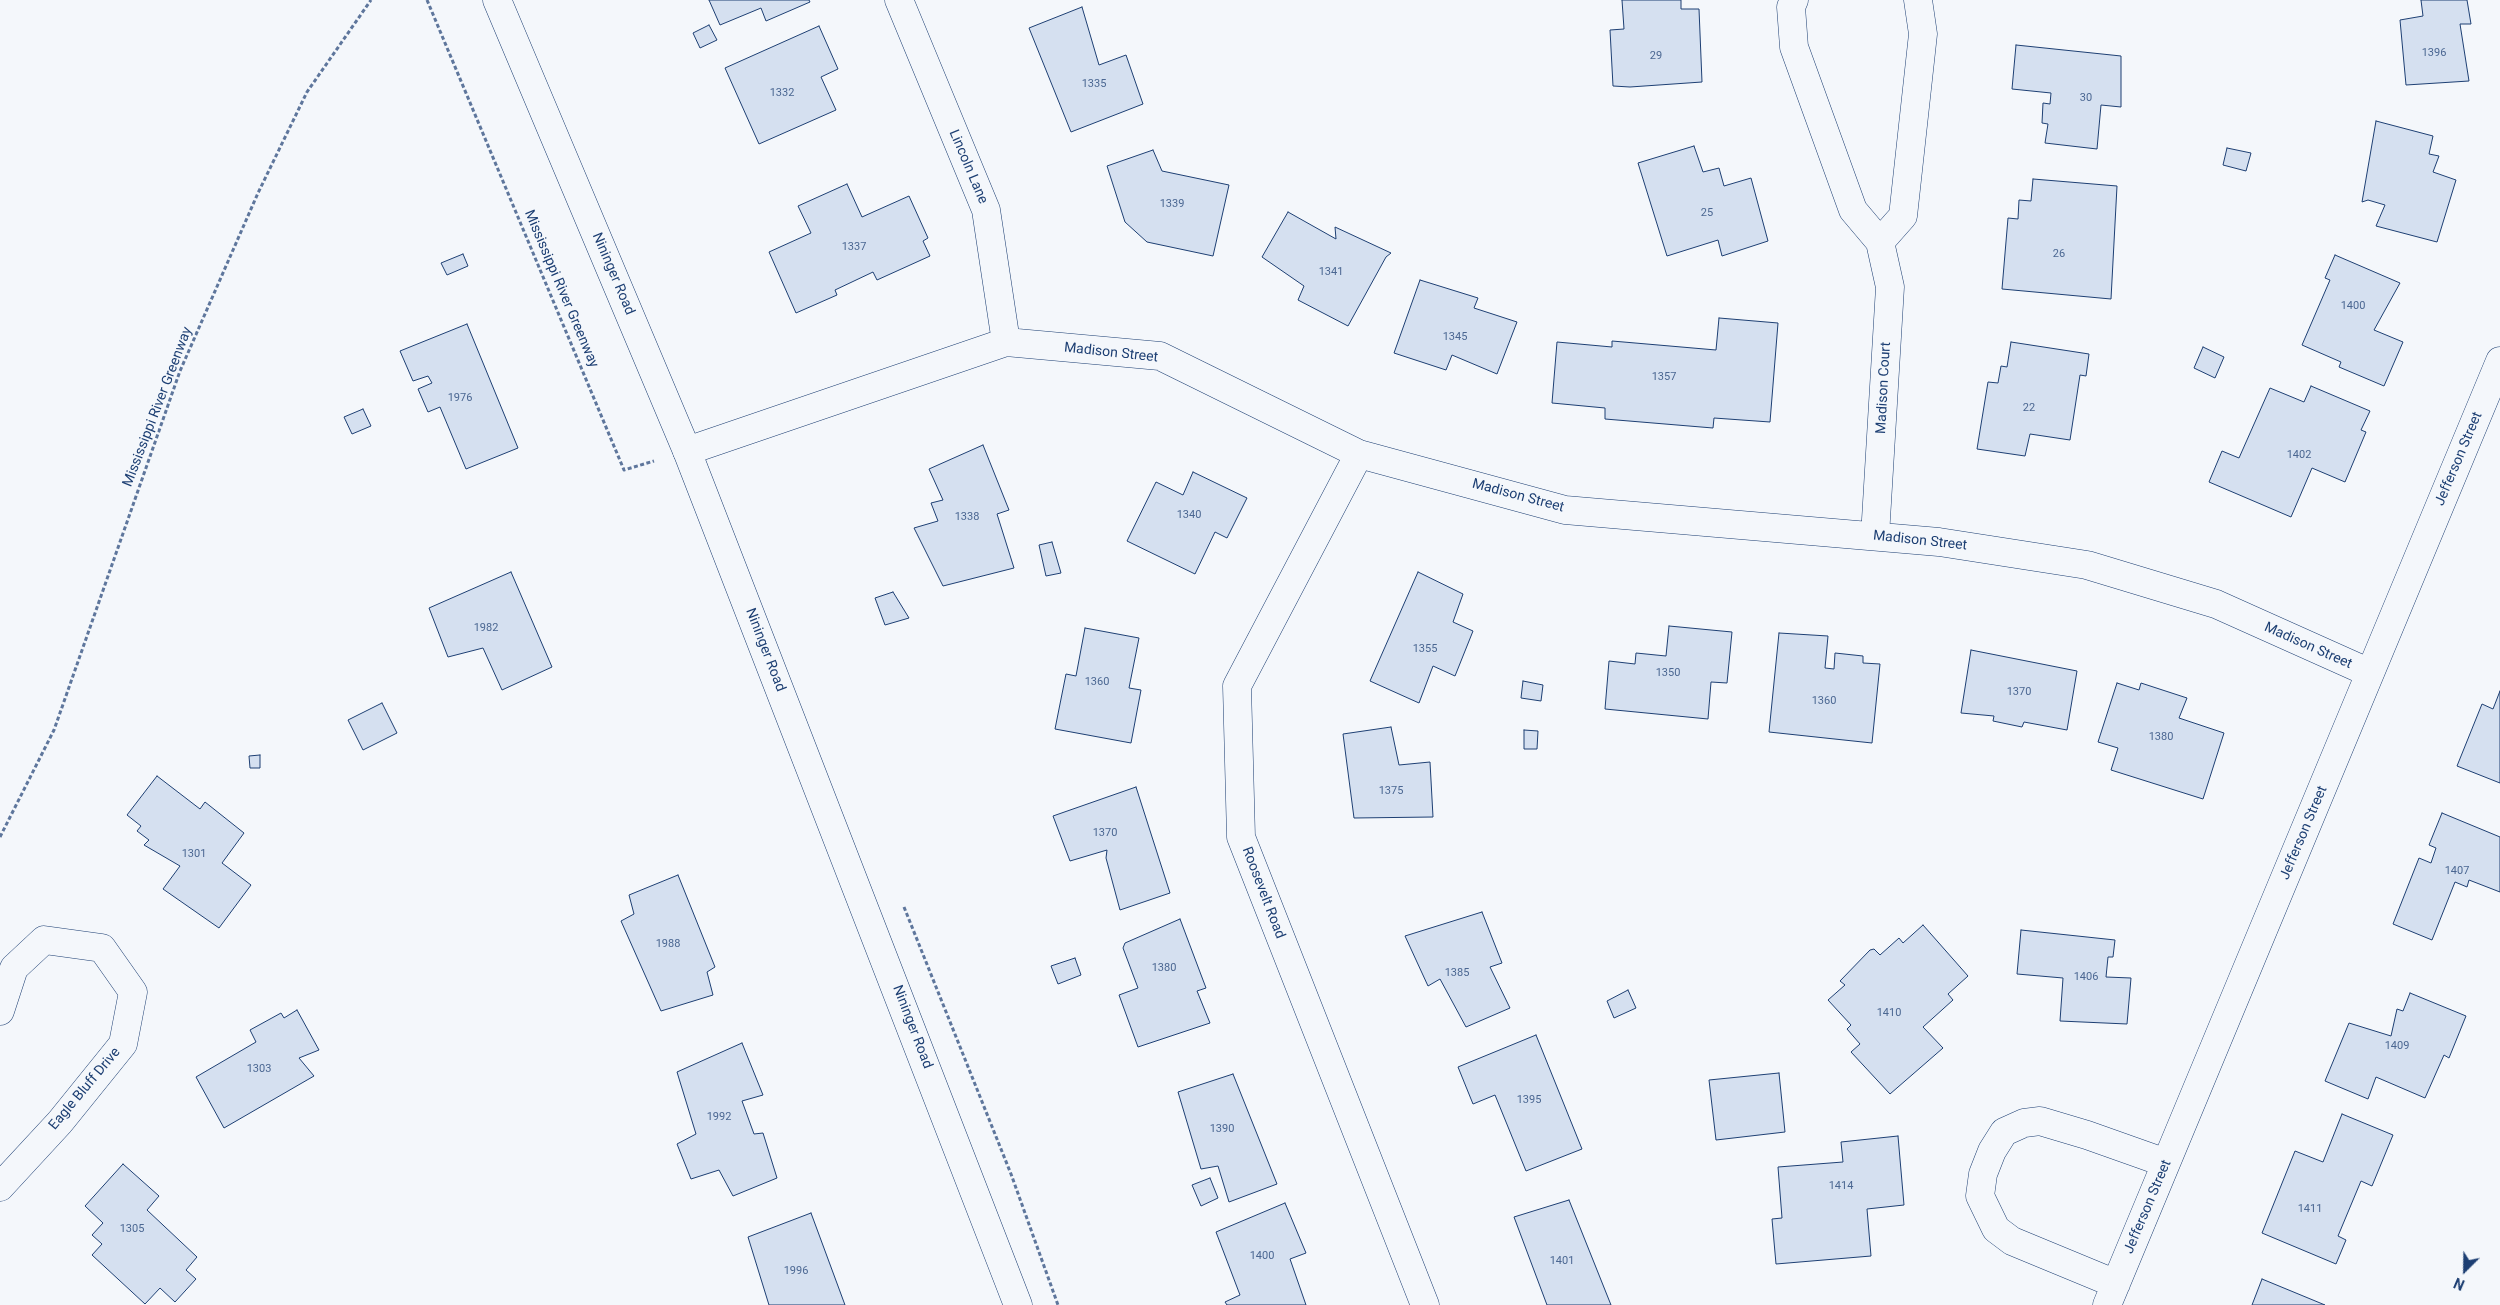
<!DOCTYPE html>
<html>
<head>
<meta charset="utf-8">
<style>
	body { margin:0 }
	#map { position:relative; width:2500px; height:1305px; overflow:hidden; background:#f4f7fb; font-family:Roboto,sans-serif }
	canvas { display:block }
	.north { position:absolute; left:2440px; top:1245px; width:50px; height:50px; -webkit-text-stroke:4px #f4f7fb; paint-order:stroke; rotate:203deg; font-size:14px; font-weight:700; line-height:20px; text-align:center; color:#1d3f73 }
	.north::after { content:''; display:block; margin:auto; width:18px; height:22px; background:#1d3f73; clip-path:polygon(50% 0,100% 100%,50% 72%,0 100%) }
</style>
</head>
<body>
<div id="map">
<canvas width="2500" height="1305"></canvas>
<div class="north">N</div>
</div>
<script>
const context = document.querySelector('canvas').getContext('2d');
context.lineJoin = 'round';
function fillPath(path, color) {
  context.fillStyle = color;
  context.fill(path, 'evenodd');
}
function poly(rows) {
  const path = new Path2D();
  for (const r of rows) {
    path.moveTo(r[0], r[1]);
    for (let i = 2; i < r.length; i += 2) path.lineTo(r[i], r[i + 1]);
  }
  return path;
}
function trace(path, color, width, dash) {
  context.strokeStyle = color;
  context.lineWidth = width;
  context.lineCap = dash ? 'butt' : 'round';
  context.setLineDash(dash || []);
  context.stroke(path);
}
function label(font, color, halo, rows, align = 'center') {
  context.font = font + ' Roboto,sans-serif';
  context.lineWidth = 4;
  context.setLineDash([]);
  context.textBaseline = 'middle';
  context.strokeStyle = halo;
  context.fillStyle = color;
  for (const [text, x, y, turn = 0] of rows) {
    context.save();
    context.translate(x, y);
    context.rotate((+turn || 0) * Math.PI / 180);
    context.textAlign = isNaN(turn) ? turn : align;
    if (halo) context.strokeText(text, 0, 0);
    context.fillText(text, 0, 0);
    context.restore();
  }
}
const building = poly([
	[709,0,809,0,810,2,766,21,761,8,720,25,709,0],
	[1622,0,1681,0,1681,9,1699,9,1702,82,1630,87,1613,86,1610,30,1624,29,1622,0],
	[2421,0,2467,0,2471,24,2460,24,2469,81,2406,85,2400,20,2423,16,2421,0],
	[1082,7,1099,65,1126,55,1143,104,1071,132,1029,28,1082,7],
	[709,25,717,40,700,48,693,33,709,25],
	[819,26,838,69,821,77,836,110,759,144,725,68,819,26],
	[2016,45,2121,56,2121,107,2101,105,2097,149,2045,143,2048,124,2042,123,2043,103,2050,104,2051,93,2012,89,2016,45],
	[2376,121,2433,136,2429,154,2439,156,2433,172,2456,180,2437,242,2376,226,2385,205,2368,200,2362,202,2376,121],
	[1694,146,1703,172,1719,168,1724,186,1751,178,1768,241,1722,256,1718,240,1667,256,1638,163,1694,146],
	[2227,148,2251,153,2246,171,2223,165,2227,148],
	[1153,150,1162,171,1229,185,1213,256,1147,242,1125,222,1107,166,1153,150],
	[2033,179,2117,186,2111,299,2002,289,2008,218,2018,219,2019,200,2031,201,2033,179],
	[847,184,862,217,909,196,928,238,923,241,930,256,877,280,873,272,835,290,837,295,796,313,769,252,811,233,798,206,847,184],
	[1288,212,1336,239,1335,227,1391,253,1386,257,1348,326,1298,300,1304,286,1262,257,1288,212],
	[463,254,468,266,447,275,441,263,463,254],
	[2335,255,2400,283,2374,330,2403,342,2384,386,2339,367,2341,362,2302,345,2330,280,2325,278,2335,255],
	[1420,280,1478,298,1474,308,1517,322,1497,374,1452,355,1446,370,1394,353,1420,280],
	[1719,318,1778,323,1770,422,1714,418,1713,428,1605,419,1605,408,1552,403,1557,342,1612,347,1612,341,1716,350,1719,318],
	[467,324,518,448,466,469,440,407,428,412,418,389,432,383,428,376,413,381,400,351,467,324],
	[2011,342,2089,354,2086,376,2080,375,2070,440,2030,434,2025,456,1977,449,1988,382,1998,383,2001,366,2007,367,2011,342],
	[2203,347,2224,357,2215,378,2194,368,2203,347],
	[2311,386,2370,411,2361,430,2366,432,2345,482,2312,468,2291,517,2209,482,2222,451,2239,458,2270,388,2304,402,2311,386],
	[363,409,371,426,352,434,344,417,363,409],
	[983,445,1009,510,997,514,1014,568,943,586,914,528,938,521,931,503,943,500,929,469,983,445],
	[1193,472,1247,498,1227,538,1215,532,1195,574,1127,541,1156,482,1183,495,1193,472],
	[1052,542,1061,573,1046,576,1039,545,1052,542],
	[511,572,552,667,502,690,483,648,448,657,429,608,511,572],
	[1418,572,1463,594,1453,622,1473,631,1455,676,1433,666,1419,703,1370,681,1418,572],
	[893,592,909,618,885,625,875,598,893,592],
	[1669,626,1732,632,1727,683,1711,682,1708,719,1605,709,1609,661,1635,664,1636,653,1666,656,1669,626],
	[1085,628,1139,638,1129,688,1141,690,1131,743,1055,729,1066,674,1076,676,1085,628],
	[1779,633,1828,636,1825,668,1834,669,1835,653,1863,656,1863,663,1880,664,1872,743,1769,732,1779,633],
	[1971,650,2077,671,2067,730,2024,722,2022,727,1993,721,1994,716,1961,713,1971,650],
	[1523,681,1543,685,1541,701,1521,698,1523,681],
	[2117,683,2139,690,2141,683,2187,698,2179,718,2224,733,2203,799,2111,770,2118,748,2098,742,2117,683],
	[2500,691,2500,783,2457,766,2482,704,2493,709,2500,691],
	[382,703,397,733,363,750,348,720,382,703],
	[1391,727,1399,765,1430,762,1433,817,1354,818,1343,734,1391,727],
	[1524,730,1538,731,1537,749,1524,749,1524,730],
	[260,755,260,768,250,768,249,756,260,755],
	[157,776,200,809,205,802,244,833,222,863,251,885,219,928,163,889,180,866,144,845,149,840,137,831,141,826,127,815,157,776],
	[1136,787,1170,893,1120,910,1106,858,1107,850,1070,861,1053,816,1136,787],
	[2442,813,2500,837,2500,892,2469,880,2467,887,2455,882,2432,940,2393,924,2419,858,2431,863,2436,848,2429,845,2442,813],
	[678,875,715,967,707,972,713,995,661,1011,621,921,634,914,629,895,678,875],
	[1482,912,1502,963,1490,967,1510,1008,1466,1027,1440,979,1428,986,1405,936,1482,912],
	[1180,919,1206,988,1197,991,1210,1023,1138,1047,1119,995,1138,988,1123,948,1125,943,1180,919],
	[1923,925,1968,976,1948,994,1953,1000,1923,1027,1943,1048,1890,1094,1851,1052,1860,1044,1847,1029,1851,1025,1828,1000,1845,985,1840,981,1870,950,1874,949,1880,955,1899,938,1903,943,1923,925],
	[2021,930,2115,940,2113,957,2108,957,2106,977,2131,978,2127,1024,2060,1021,2063,978,2017,974,2021,930],
	[1075,958,1081,975,1058,984,1051,966,1075,958],
	[1628,990,1636,1008,1614,1018,1607,1001,1628,990],
	[2410,993,2466,1016,2449,1058,2444,1055,2425,1098,2376,1077,2368,1099,2325,1081,2349,1023,2391,1036,2397,1009,2403,1011,2410,993],
	[297,1010,319,1050,299,1058,314,1076,224,1128,196,1077,256,1042,250,1030,281,1013,284,1018,297,1010],
	[1536,1035,1582,1149,1526,1171,1495,1095,1473,1104,1458,1067,1536,1035],
	[742,1043,763,1095,742,1101,754,1134,763,1133,777,1178,733,1196,719,1170,691,1179,677,1144,696,1134,677,1072,742,1043],
	[1779,1073,1785,1132,1716,1140,1709,1080,1779,1073],
	[1233,1074,1277,1184,1229,1202,1218,1166,1201,1169,1178,1092,1233,1074],
	[2342,1114,2393,1135,2372,1186,2361,1181,2338,1236,2346,1240,2336,1264,2262,1233,2295,1151,2323,1162,2342,1114],
	[1898,1136,1904,1205,1867,1209,1871,1256,1776,1264,1772,1219,1782,1218,1778,1167,1843,1162,1841,1142,1898,1136],
	[123,1164,159,1196,147,1210,197,1257,186,1270,196,1279,175,1302,160,1288,145,1304,92,1255,102,1244,92,1235,103,1223,85,1206,123,1164],
	[1210,1178,1218,1198,1201,1206,1192,1185,1210,1178],
	[1569,1200,1611,1305,1547,1305,1514,1217,1569,1200],
	[1285,1203,1306,1253,1290,1259,1306,1305,1227,1305,1225,1302,1240,1295,1216,1232,1285,1203],
	[811,1213,845,1305,769,1305,748,1237,811,1213],
	[2262,1279,2325,1305,2252,1305,2262,1279]
]);
fillPath(building, '#d5e0f0');
trace(building, '#1d3f73', 1);
const street = poly([
	[899,0,986,210,1006,342],
	[1794,0,1791,7,1794,47,1853,210,1880,242,1890,287,1875,536],
	[1880,242,1903,216,1923,34,1918,0],
	[687,451,1006,342,1160,356,1359,454,1565,510,1939,542,2087,565,2216,604,2370,673],
	[1359,454,1237,686,1241,837,1425,1305],
	[0,1011,14,968,44,940,102,948,133,992,123,1044,60,1122,0,1187],
	[2116,1284,2012,1241,1996,1229,1980,1196,1983,1174,1992,1151,2004,1132,2024,1123,2040,1121,2087,1135,2166,1163],
	[2107,1305,2500,361]
]);
const secondary = poly([
	[497,0,687,451,1018,1305]
]);
trace(street, '#1d3f73', 29);
trace(secondary, '#1d3f73', 29);
trace(poly([
	[427,0,624,470,654,461],
	[0,837,54,730,180,371,258,193,307,92,371,0],
	[904,907,1011,1174,1058,1305]
]), '#5e769c', 3, [4, 2.5]);
trace(street, '#f4f7fb', 28);
trace(secondary, '#f4f7fb', 28);
label('11px', '#4b6792', null, [
	["1396",2434,53],
	["29",1656,56],
	["1335",1094,84],
	["1332",782,93],
	["30",2086,98],
	["1339",1172,204],
	["25",1707,213],
	["1337",854,247],
	["26",2059,254],
	["1341",1331,272],
	["1400",2353,306],
	["1345",1455,337],
	["1357",1664,377],
	["1976",460,398],
	["22",2029,408],
	["1402",2299,455],
	["1340",1189,515],
	["1338",967,517],
	["1982",486,628],
	["1355",1425,649],
	["1350",1668,673],
	["1360",1097,682],
	["1370",2019,692],
	["1360",1824,701],
	["1380",2161,737],
	["1375",1391,791],
	["1370",1105,833],
	["1301",194,854],
	["1407",2457,871],
	["1988",668,944],
	["1380",1164,968],
	["1385",1457,973],
	["1406",2086,977],
	["1410",1889,1013],
	["1409",2397,1046],
	["1303",259,1069],
	["1395",1529,1100],
	["1992",719,1117],
	["1390",1222,1129],
	["1414",1841,1186],
	["1411",2310,1209],
	["1305",132,1229],
	["1400",1262,1256],
	["1401",1562,1261],
	["1996",796,1271]
]);
label('14px', '#1d3f73', '#f4f7fb', [
	["Lincoln Lane",968,167,67],
	["Nininger Road",613,274,67],
	["Mississippi River Greenway",561,289,67],
	["Madison Street",1111,353,6],
	["Madison Court",1884,388,-87],
	["Mississippi River Greenway",158,407,-69],
	["Jefferson Street",2459,459,-67],
	["Madison Street",1518,496,15],
	["Madison Street",1920,541,6],
	["Madison Street",2308,646,24],
	["Nininger Road",765,650,69],
	["Jefferson Street",2304,833,-67],
	["Roosevelt Road",1263,893,69],
	["Nininger Road",912,1027,69],
	["Eagle Bluff Drive",85,1089,-50],
	["Jefferson Street",2148,1207,-67]
]);
</script>
</body>
</html>
